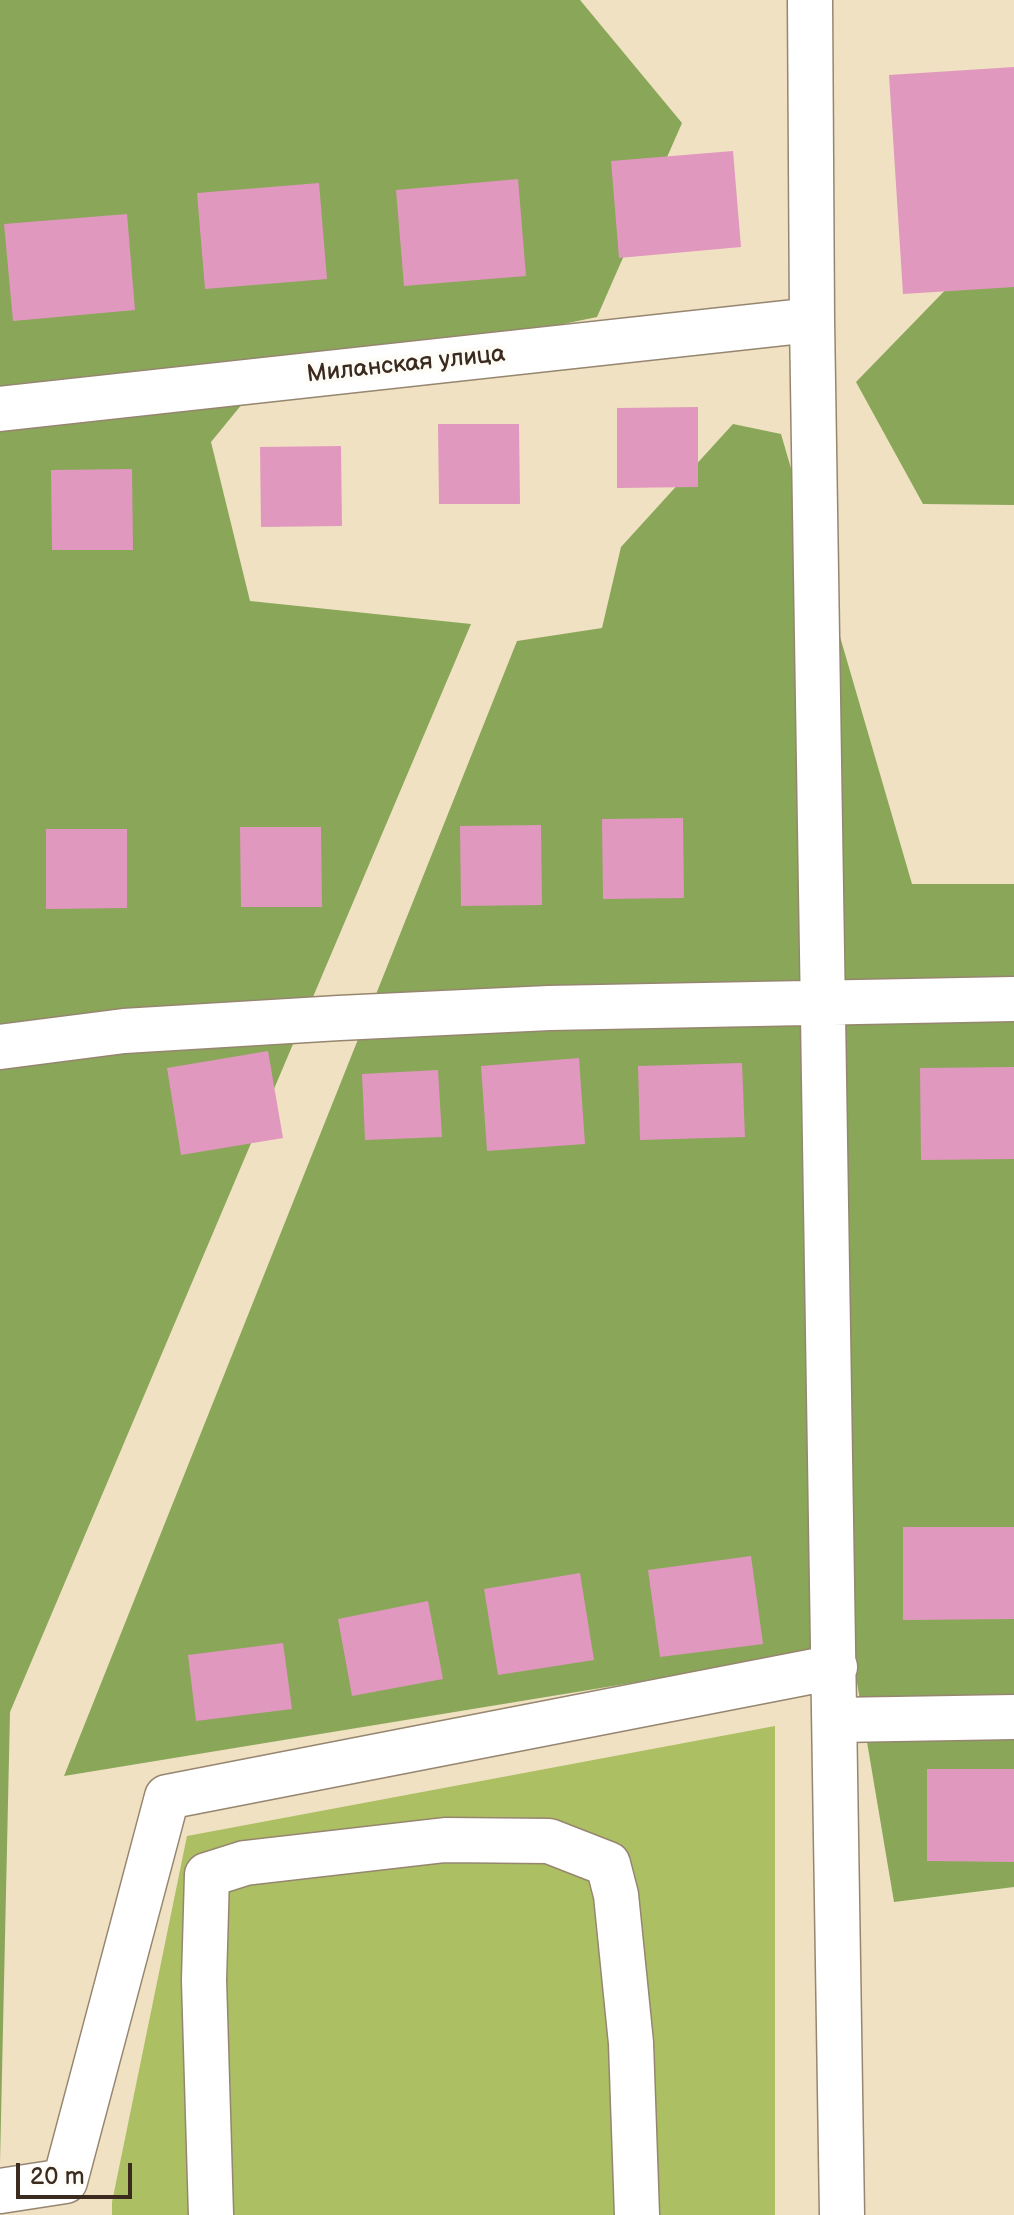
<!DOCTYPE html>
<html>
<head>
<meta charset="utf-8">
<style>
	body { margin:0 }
	#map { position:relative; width:1014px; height:2215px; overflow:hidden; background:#f0e1c2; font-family:"Balsamiq Sans",sans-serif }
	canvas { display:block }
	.scale { position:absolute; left:16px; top:2163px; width:116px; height:36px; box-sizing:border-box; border:4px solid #3b2a1e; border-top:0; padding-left:10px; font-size:24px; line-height:28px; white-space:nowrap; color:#3b2a1e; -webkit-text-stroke:6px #fdfcf7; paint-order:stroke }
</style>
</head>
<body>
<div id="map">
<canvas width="1014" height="2215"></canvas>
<div class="scale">20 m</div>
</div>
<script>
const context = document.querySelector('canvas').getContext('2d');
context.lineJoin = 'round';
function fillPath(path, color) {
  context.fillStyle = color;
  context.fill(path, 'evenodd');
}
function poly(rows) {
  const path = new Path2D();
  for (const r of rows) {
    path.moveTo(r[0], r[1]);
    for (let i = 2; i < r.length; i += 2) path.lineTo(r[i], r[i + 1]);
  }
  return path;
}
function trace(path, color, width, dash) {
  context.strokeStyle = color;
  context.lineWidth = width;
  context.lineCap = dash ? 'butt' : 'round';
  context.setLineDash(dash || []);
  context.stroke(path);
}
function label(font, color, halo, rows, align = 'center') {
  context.font = font + ' "Balsamiq Sans",sans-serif';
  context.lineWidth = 8;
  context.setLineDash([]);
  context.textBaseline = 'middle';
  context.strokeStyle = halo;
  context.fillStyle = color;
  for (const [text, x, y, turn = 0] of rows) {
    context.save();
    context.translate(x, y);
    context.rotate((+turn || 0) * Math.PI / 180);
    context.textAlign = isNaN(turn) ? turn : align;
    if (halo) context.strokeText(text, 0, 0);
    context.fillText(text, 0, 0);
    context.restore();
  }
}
fillPath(poly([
	[775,1726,775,2215,112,2215,112,2202,187,1836]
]), '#acbf63');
fillPath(poly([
	[0,0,580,0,682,123,597,317,404,357,279,359,211,442,250,601,471,624,10,1712,0,2163],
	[1014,244,1014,505,923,504,856,382,957,278],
	[733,424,781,434,912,884,1014,884,1014,1887,894,1902,851,1647,64,1776,517,641,602,628,621,547]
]), '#89a659');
fillPath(poly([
	[1014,67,1014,287,903,294,889,75],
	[733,151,741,247,619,258,611,161],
	[518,179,526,276,404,286,396,190],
	[319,183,327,279,205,289,197,193],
	[127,214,135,310,13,321,4,224],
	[698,407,698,487,617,488,617,408],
	[438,424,519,424,520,504,439,504],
	[341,446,342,526,261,527,260,447],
	[132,469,133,550,52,550,51,470],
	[683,818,684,898,603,899,602,819],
	[541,825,542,905,461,906,460,826],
	[240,827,321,827,322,907,241,907],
	[46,829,127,829,127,908,46,909],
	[268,1051,283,1138,181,1155,167,1068],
	[579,1058,585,1144,487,1151,481,1066],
	[742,1063,745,1137,640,1140,638,1066],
	[1014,1067,1014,1159,921,1160,920,1068],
	[438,1070,442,1137,365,1140,362,1074],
	[903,1527,1014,1527,1014,1619,903,1620],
	[751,1556,763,1644,660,1657,648,1570],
	[580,1573,594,1660,498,1675,484,1589],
	[428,1601,443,1679,352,1696,338,1619],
	[283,1643,292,1709,196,1721,188,1655],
	[927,1769,1014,1769,1014,1862,927,1861]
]), '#e198be');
const minor = poly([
	[810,0,812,320,842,2215],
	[0,409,812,320],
	[0,1047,124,1031,339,1018,549,1008,1014,999],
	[837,1720,1014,1717],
	[0,2191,65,2181,167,1797,835,1667],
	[211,2215,204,1980,207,1875,245,1863,445,1840,549,1841,608,1864,616,1895,631,2043,637,2215]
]);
trace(minor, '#968670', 47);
trace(minor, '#fff', 44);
label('24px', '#3b2a1e', '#fdfcf7', [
	["Миланская улица",406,365,-6]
]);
</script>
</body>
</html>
